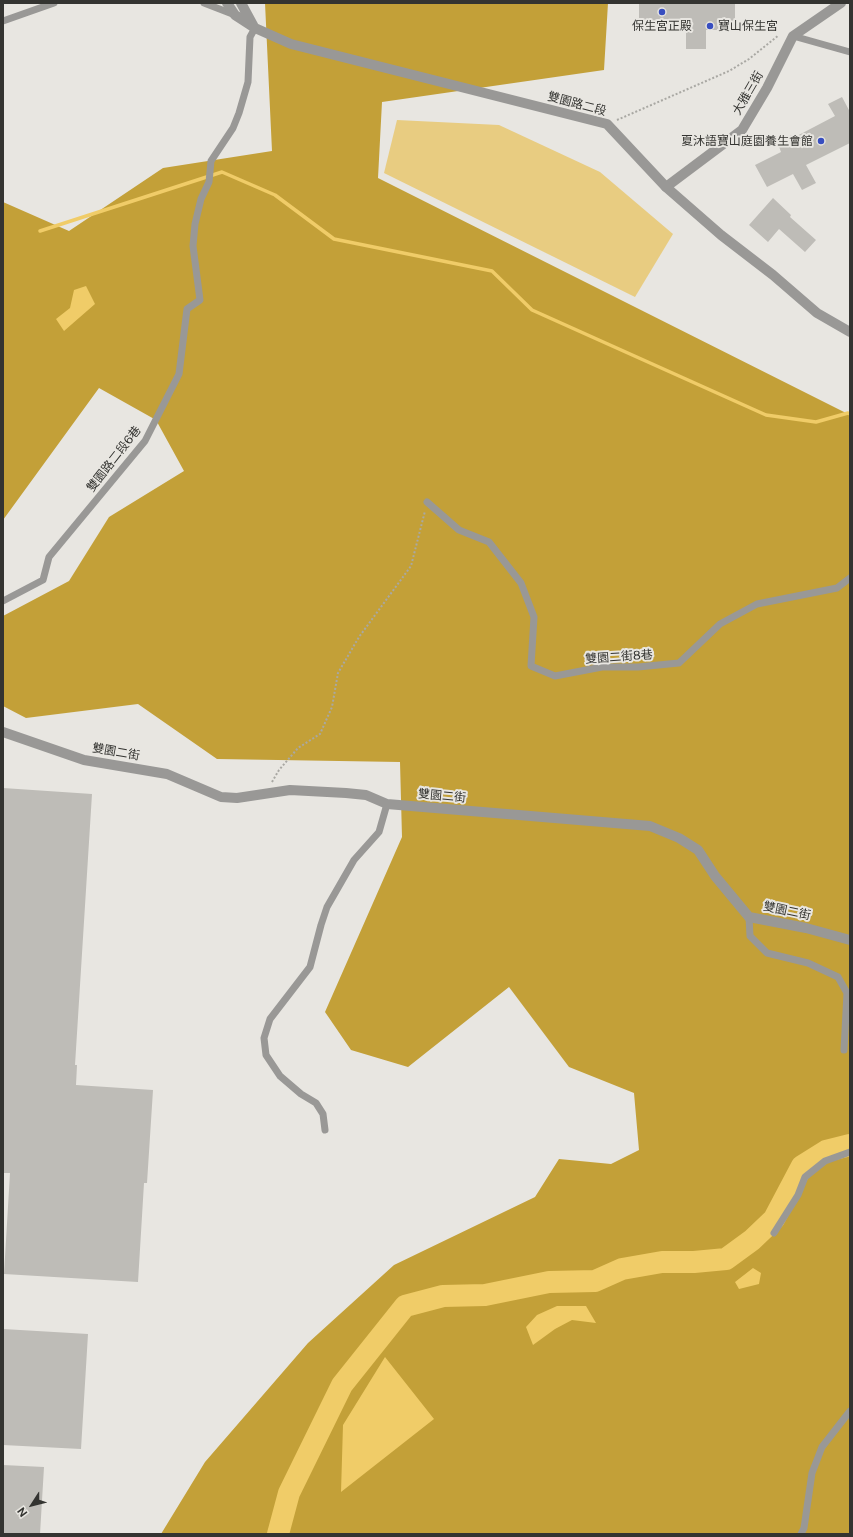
<!DOCTYPE html>
<html>
<head>
<meta charset="utf-8">
<style>
	body { margin:0 }
	#map { position:relative; width:853px; height:1537px; overflow:hidden; background:#e8e6e1; font-family:"Public Sans",sans-serif }
	canvas { display:block }
	.frame { position:absolute; inset:0; border:4px solid #343431; pointer-events:none }
	.north { position:absolute; left:12px; top:1485px; width:40px; height:40px; -webkit-text-stroke:3px #e8e6e1; paint-order:stroke; rotate:234deg; font-size:11px; font-weight:700; line-height:16px; text-align:center; color:#343431 }
	.north::after { content:''; display:block; margin:auto; width:14px; height:18px; background:#343431; clip-path:polygon(50% 0,100% 100%,50% 72%,0 100%) }
</style>
</head>
<body>
<div id="map">
<canvas width="853" height="1537"></canvas>
<div class="frame"></div>
<div class="north">N</div>
</div>
<script>
const context = document.querySelector('canvas').getContext('2d');
context.lineJoin = 'round';
function fillPath(path, color) {
  context.fillStyle = color;
  context.fill(path, 'evenodd');
}
function poly(rows) {
  const path = new Path2D();
  for (const r of rows) {
    path.moveTo(r[0], r[1]);
    for (let i = 2; i < r.length; i += 2) path.lineTo(r[i], r[i + 1]);
  }
  return path;
}
function trace(path, color, width, dash) {
  context.strokeStyle = color;
  context.lineWidth = width;
  context.lineCap = dash ? 'butt' : 'round';
  context.setLineDash(dash || []);
  context.stroke(path);
}
function label(font, color, halo, rows, align = 'center') {
  context.font = font + ' "Public Sans","Noto Sans TC",sans-serif';
  context.lineWidth = 4;
  context.setLineDash([]);
  context.textBaseline = 'middle';
  context.strokeStyle = halo;
  context.fillStyle = color;
  for (const [text, x, y, turn = 0] of rows) {
    context.save();
    context.translate(x, y);
    context.rotate((+turn || 0) * Math.PI / 180);
    context.textAlign = isNaN(turn) ? turn : align;
    if (halo) context.strokeText(text, 0, 0);
    context.fillText(text, 0, 0);
    context.restore();
  }
}
fillPath(poly([
	[397,120,499,125,600,172,673,234,635,297,384,173]
]), '#e8cc81');
fillPath(poly([
	[265,3,608,3,604,70,382,102,378,178,850,415,850,1534,161,1534,205,1462,308,1343,394,1265,535,1197,559,1159,611,1164,639,1150,634,1093,569,1067,509,987,408,1067,351,1050,325,1012,402,837,400,762,217,759,138,704,26,718,3,706,3,616,69,581,109,517,184,471,156,420,99,388,3,520,3,202,69,231,163,168,272,151]
]), '#c3a038');
fillPath(poly([
	[86,286,95,304,64,331,56,319,70,308,74,290],
	[753,1268,761,1273,759,1284,739,1289,735,1282],
	[557,1306,586,1306,596,1323,572,1320,555,1329,533,1345,526,1327,537,1315],
	[385,1357,434,1419,341,1492,343,1425]
]), '#f0cc68');
trace(poly([
	[40,231,222,172,275,195,334,239,492,271,532,310,766,415,816,422,848,413,850,414]
]), '#f0cc68', 3.5);
trace(poly([
	[278,1534,289,1493,342,1385,405,1306,443,1296,485,1295,549,1282,595,1281,622,1269,662,1262,694,1262,726,1259,752,1240,774,1219,802,1166,826,1151,850,1145]
]), '#f0cc68', 22);
fillPath(poly([
	[639,3,735,3,735,30,706,30,706,49,686,49,686,21,639,21],
	[842,97,850,112,850,143,806,165,816,183,802,190,793,174,767,187,755,165,781,152,777,141,792,135,793,138,835,116,828,104],
	[773,198,791,215,790,217,816,240,805,252,779,229,768,242,749,225],
	[3,788,92,794,75,1065,77,1065,76,1085,153,1090,147,1183,144,1183,138,1282,4,1274,10,1173,3,1173],
	[3,1329,88,1334,81,1449,3,1445],
	[3,1465,44,1467,40,1534,3,1534]
]), '#bebcb7');
trace(poly([
	[617,120,729,71,749,59,779,35],
	[272,782,279,770,298,748,320,734,332,707,338,673,359,637,411,566,425,511]
]), '#a9a8a3', 2, [2, 2]);
trace(poly([
	[204,3,235,15],
	[3,21,54,3],
	[793,36,850,52],
	[427,502,459,530,489,542,521,583,534,617,531,666,555,676,602,667,638,667,679,663,720,624,757,604,837,588,850,578],
	[3,601,43,580,49,557,145,441,179,374,187,309,200,300,193,246,195,224,201,199,209,182,211,161,233,128,239,113,248,82,250,37,255,28],
	[749,917,750,936,767,953,808,963,838,977,847,993,844,1050],
	[325,1130,323,1114,316,1103,301,1094,280,1076,266,1055,264,1038,270,1019,310,967,321,925,327,907,354,860,379,832,387,804],
	[774,1233,798,1195,805,1177,825,1161,850,1152],
	[801,1534,804,1528,812,1473,822,1447,850,1411]
]), '#999896', 7);
trace(poly([
	[666,187,742,130,767,88,793,36,841,3],
	[3,732,84,760,167,774,221,797,237,798,290,790,346,793,366,795,387,804,650,826,679,838,698,850,715,876,749,917,806,928,850,940]
]), '#999896', 10);
trace(poly([
	[227,3,235,15,255,28,291,44,607,124,666,187,721,235,773,275,817,313,850,332],
	[241,3,254,27]
]), '#999896', 10);
for (const [x, y, r, color] of [
	[662,12,4,"#384ec0"],
	[710,26,4,"#384ec0"],
	[821,141,4,"#384ec0"]
]) {
  const dot = new Path2D();
  dot.arc(x, y, r, 0, 2 * Math.PI);
  context.fillStyle = color;
  context.fill(dot);
  trace(dot, '#e8e6e1', 1.5);
}
label('12px', '#343431', '#e8e6e1', [
	["保生宮正殿",662,26],
	["寶山保生宮",718,26,"left"],
	["夏沐語寶山庭園養生會館",813,141,"right"]
]);
label('12px', '#343431', '#e8e6e1', [
	["大雅三街",748,93,-60],
	["雙園路二段",577,104,15],
	["雙園路二段6巷",114,459,-52],
	["雙園二街8巷",619,657,-4],
	["雙園二街",116,752,10],
	["雙園二街",442,796,5],
	["雙園二街",787,911,12]
]);
</script>
</body>
</html>
